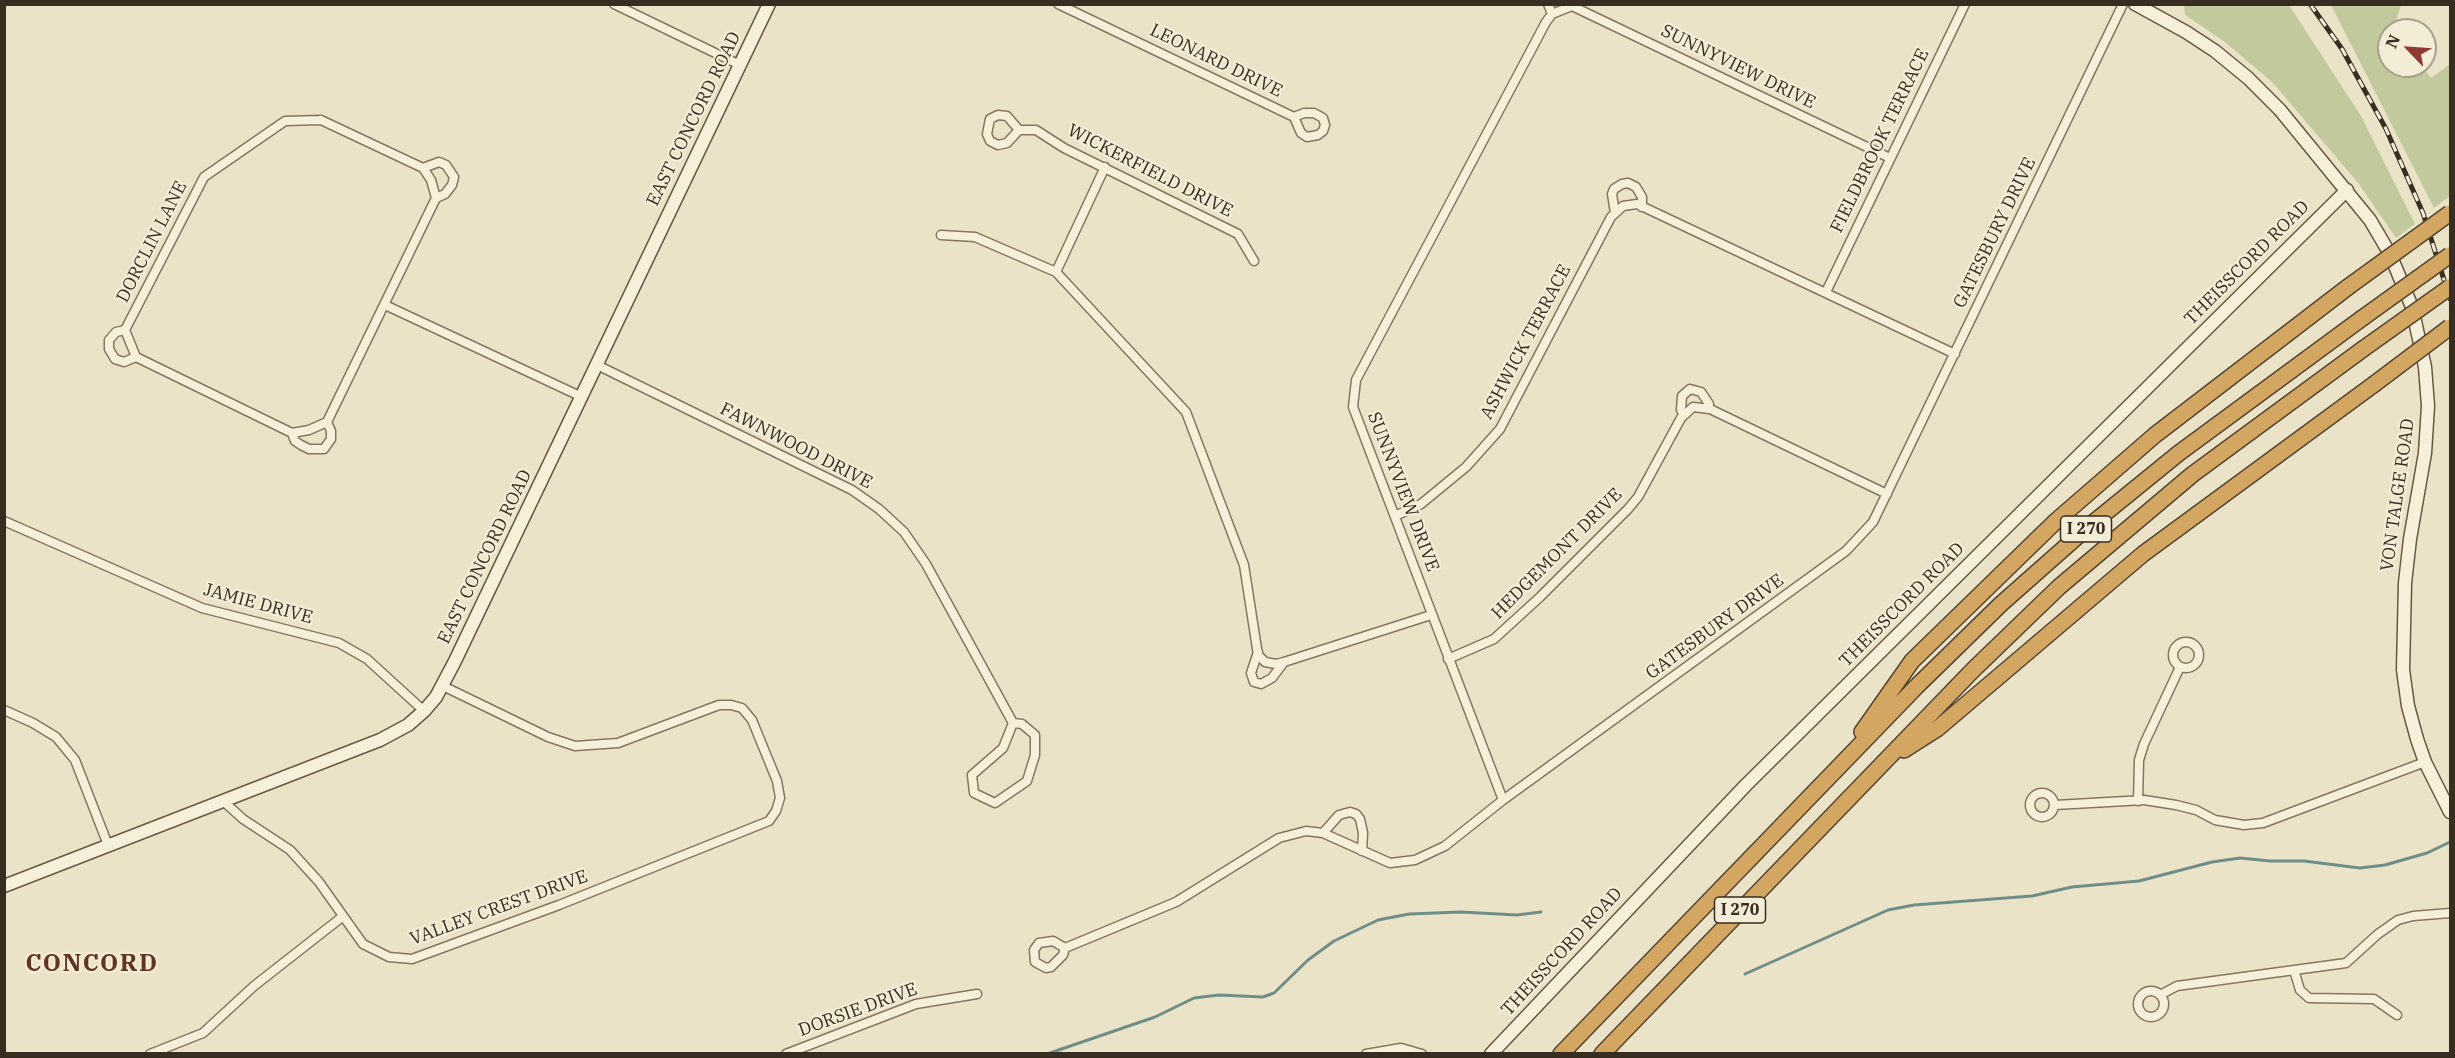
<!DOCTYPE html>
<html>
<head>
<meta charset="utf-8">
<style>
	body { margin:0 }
	#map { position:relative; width:2455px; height:1058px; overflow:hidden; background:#ebe3c8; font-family:"IBM Plex Serif",serif }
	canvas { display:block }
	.frame { position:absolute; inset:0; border:6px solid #382d21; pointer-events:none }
	.north { position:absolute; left:2377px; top:18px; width:60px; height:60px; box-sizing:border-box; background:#f3edd7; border:2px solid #a8a08e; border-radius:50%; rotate:295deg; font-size:16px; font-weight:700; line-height:24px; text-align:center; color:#382d21 }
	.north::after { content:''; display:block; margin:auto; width:21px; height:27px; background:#903833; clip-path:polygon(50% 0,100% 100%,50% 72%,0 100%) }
</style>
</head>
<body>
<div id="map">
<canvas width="2455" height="1058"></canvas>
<div class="frame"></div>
<div class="north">N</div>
</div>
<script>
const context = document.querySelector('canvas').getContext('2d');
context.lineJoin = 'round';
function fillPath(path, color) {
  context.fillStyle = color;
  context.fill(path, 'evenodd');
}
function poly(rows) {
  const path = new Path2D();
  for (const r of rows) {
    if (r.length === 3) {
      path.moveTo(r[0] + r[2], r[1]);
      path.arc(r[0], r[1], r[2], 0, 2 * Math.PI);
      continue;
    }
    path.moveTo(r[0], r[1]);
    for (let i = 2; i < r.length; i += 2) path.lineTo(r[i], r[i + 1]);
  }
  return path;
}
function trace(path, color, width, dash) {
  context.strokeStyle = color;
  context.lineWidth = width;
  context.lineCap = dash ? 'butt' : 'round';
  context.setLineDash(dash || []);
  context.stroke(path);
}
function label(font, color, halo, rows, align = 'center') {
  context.font = font + ' "IBM Plex Serif",serif';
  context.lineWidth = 4.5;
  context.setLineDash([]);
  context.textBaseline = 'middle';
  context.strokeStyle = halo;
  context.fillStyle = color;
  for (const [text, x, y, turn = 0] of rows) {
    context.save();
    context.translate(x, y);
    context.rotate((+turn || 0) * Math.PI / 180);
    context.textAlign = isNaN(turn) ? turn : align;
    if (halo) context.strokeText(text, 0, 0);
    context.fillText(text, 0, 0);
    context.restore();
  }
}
fillPath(poly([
	[2184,5,2289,5,2361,116,2415,224,2396,238,2359,184,2273,83,2225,42,2185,15],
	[2331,5,2401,5,2395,24,2398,30,2389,30,2389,66,2422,66,2431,78,2450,64,2450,196,2434,208]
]), '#c1c99d');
trace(poly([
	[1745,974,1888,910,1914,905,2032,896,2072,887,2139,881,2212,862,2240,858,2270,861,2304,861,2360,868,2385,865,2427,853,2450,842],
	[1047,1054,1155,1017,1194,998,1219,995,1263,997,1274,993,1308,960,1334,941,1378,920,1409,914,1461,912,1517,915,1541,912]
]), '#708e88', 3);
const street = poly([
	[614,4,740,65],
	[1058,4,1294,117],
	[1548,4,1552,14],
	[1304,113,1314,113,1323,118,1325,125,1323,131,1318,135,1307,137,1301,133,1294,117,1304,113],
	[321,120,423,168,431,180,436,198,327,422,309,430,292,433,136,357,125,330,204,177,285,121,321,120],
	[1019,130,1007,116,998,115,990,119,987,134,990,141,998,145,1007,143,1019,130,1036,130,1064,148,1238,234,1254,261],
	[423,168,439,162,446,165,454,177,452,185,445,194,436,198],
	[1615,213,1612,194,1614,189,1622,184,1628,183,1636,187,1642,197,1642,207],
	[941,235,975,237,1056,272,1186,412,1244,565,1258,655,1265,662,1276,664,1284,662,1431,615],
	[1056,272,1105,167],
	[1826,292,1965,4],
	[385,305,582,397],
	[125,330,116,332,109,340,109,349,115,359,124,362,136,357],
	[597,365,852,490,879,509,904,532,926,564,1013,723,1003,748,972,775,974,793,995,803,1027,781,1035,755,1035,735,1022,724,1013,723],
	[1684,415,1681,410,1682,396,1690,389,1701,392,1709,404,1708,409],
	[292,433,295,441,301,445,309,449,324,449,331,439,331,431,327,422],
	[1395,516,1421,504,1466,467,1500,429,1611,217,1623,206,1637,204,1955,354],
	[4,521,202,608,339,643,367,659,424,711],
	[2186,655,13],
	[1258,652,1251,673,1254,682,1261,684,1272,678,1284,662],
	[1448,659,1494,639,1540,597,1628,509,1638,497,1681,418,1693,407,1710,409,1887,494],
	[4,710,33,723,56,737,75,760,108,845],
	[2042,805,12],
	[222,800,243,819,290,850,319,882,363,944,389,957,412,959,559,905,769,821,776,811,780,798,777,781,752,720,742,708,731,705,719,705,618,743,575,746,548,737,443,686],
	[1503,800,1353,407,1356,380,1546,22,1552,14,1572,6,1890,158],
	[2138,801,2139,760,2144,744,2180,667],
	[2055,805,2144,800,2176,805,2196,810,2215,820,2244,825,2263,823,2425,762],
	[1323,833,1339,815,1350,812,1356,814,1360,819,1363,833,1362,851],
	[1065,948,1063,955,1051,967,1046,968,1035,962,1034,950,1039,943,1053,941,1065,948,1176,902,1279,838,1306,831,1323,833,1390,863,1415,860,1445,846,1503,800,1846,551,1873,522,2123,4],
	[2294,970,2300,990,2309,998,2374,999,2397,1015],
	[2151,1004,13],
	[2160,995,2177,986,2346,963,2378,934,2398,920,2413,916,2450,913],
	[150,1054,203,1033,254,986,342,917],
	[786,1054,916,1004,977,994],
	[1366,1054,1401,1048,1422,1054]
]);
const secondary = poly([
	[2135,4,2186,32,2215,51,2248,78,2280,110,2370,220,2390,254,2412,307,2425,367,2428,406,2425,453,2410,539,2405,583,2403,670,2408,706,2417,739,2425,762,2450,812],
	[4,886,380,740,408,725,424,711,436,697,455,661,769,4],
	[1491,1054,1746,785,2347,190]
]);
const highway = poly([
	[1862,732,1912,661,2056,521,2155,435,2348,287],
	[1904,750,1937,729,2143,554,2373,385],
	[1561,1054,1917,686,2001,604,2088,527,2179,453,2361,319],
	[1602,1054,1973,670,2059,587,2193,474,2363,349]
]);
trace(street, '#86765f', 11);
trace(secondary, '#685742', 15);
trace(highway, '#544432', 18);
trace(street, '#f6f0db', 8);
trace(secondary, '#f6f0db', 12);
trace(highway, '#d3a761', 15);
const rail = poly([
	[2310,4,2342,49,2386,129,2423,213,2450,299]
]);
trace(rail, '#382d21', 5);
trace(rail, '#f3edd7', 3, [9]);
const highwayBridge = poly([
	[2348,287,2450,213],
	[2361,319,2450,255],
	[2363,349,2450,287],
	[2373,385,2450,327]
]);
trace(highwayBridge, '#544432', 18, []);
trace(highwayBridge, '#d3a761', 15);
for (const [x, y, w] of [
	[2086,529,51],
	[1740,910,51]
]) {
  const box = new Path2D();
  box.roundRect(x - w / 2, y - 13, w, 26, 4.5);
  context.fillStyle = '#f3edd7';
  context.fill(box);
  trace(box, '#382d21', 1.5);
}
label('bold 16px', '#382d21', null, [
	["I 270",2086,529],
	["I 270",1740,910]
]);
label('18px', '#382d21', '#f3edd7', [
	["LEONARD DRIVE",1216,61,26],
	["SUNNYVIEW DRIVE",1738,67,26],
	["EAST CONCORD ROAD",694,119,-64],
	["FIELDBROOK TERRACE",1880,141,-64],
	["WICKERFIELD DRIVE",1150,171,27],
	["GATESBURY DRIVE",1995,233,-64],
	["DORCLIN LANE",152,242,-63],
	["THEISSCORD ROAD",2247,263,-45],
	["ASHWICK TERRACE",1526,342,-62],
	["FAWNWOOD DRIVE",796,446,27],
	["SUNNYVIEW DRIVE",1403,492,69],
	["VON TALGE ROAD",2398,495,-82],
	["HEDGEMONT DRIVE",1557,554,-45],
	["EAST CONCORD ROAD",485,557,-64],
	["JAMIE DRIVE",258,604,15],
	["THEISSCORD ROAD",1902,605,-45],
	["GATESBURY DRIVE",1715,627,-36],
	["VALLEY CREST DRIVE",499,908,-20],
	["THEISSCORD ROAD",1562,952,-47],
	["DORSIE DRIVE",858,1010,-20]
]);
context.letterSpacing = '1.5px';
label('bold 24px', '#613424', '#f3edd7', [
	["CONCORD",92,964]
]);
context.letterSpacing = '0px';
</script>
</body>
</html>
